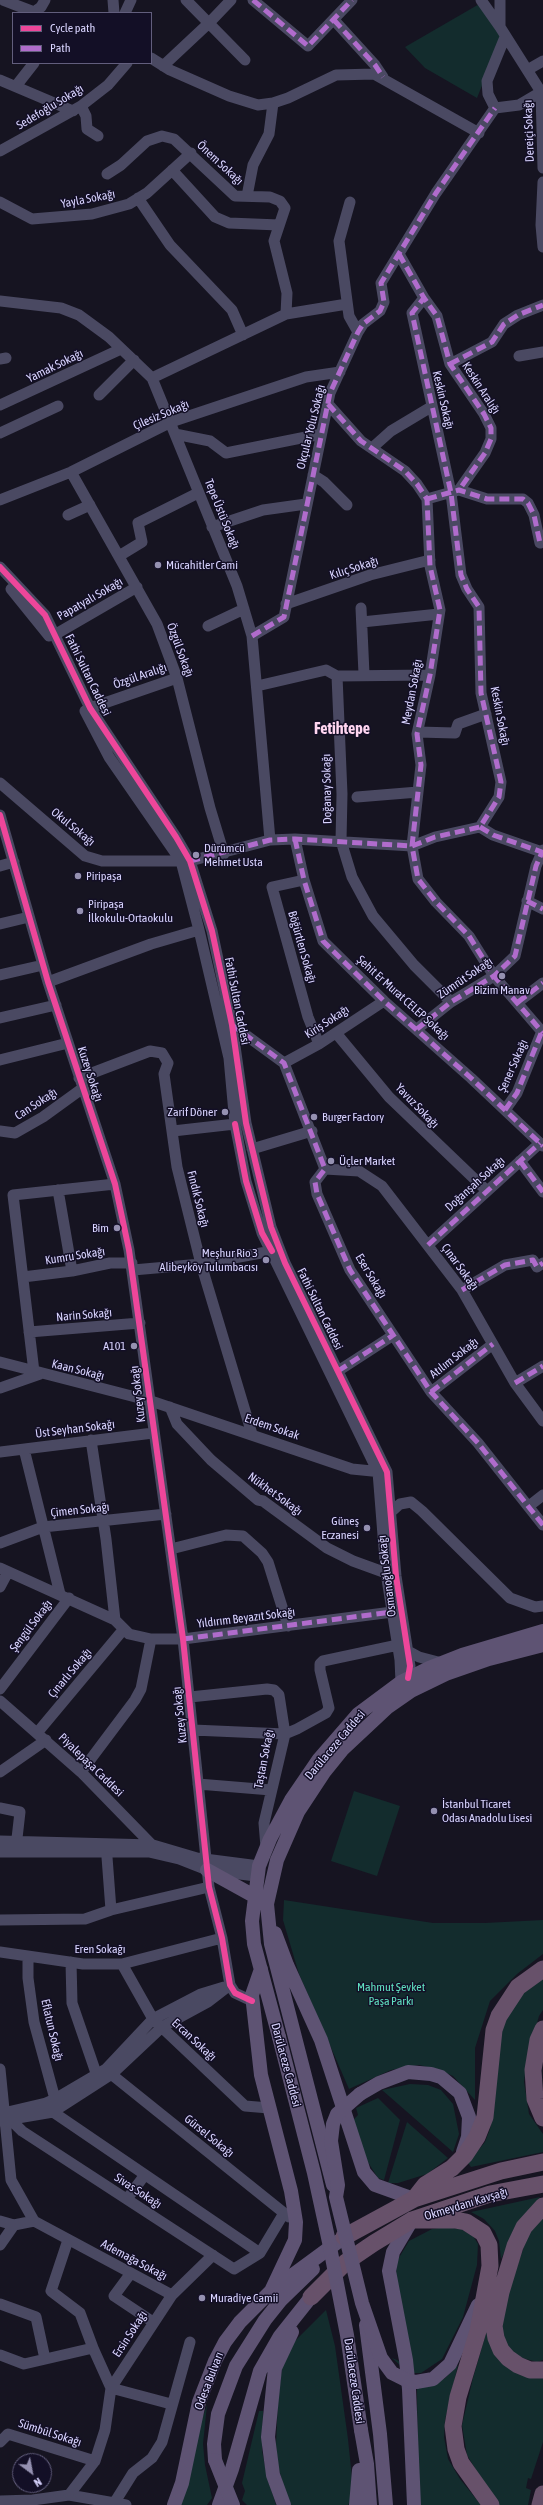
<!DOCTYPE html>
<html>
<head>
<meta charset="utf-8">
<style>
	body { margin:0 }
	#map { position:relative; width:543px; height:2505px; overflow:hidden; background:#161421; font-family:"Asap Condensed",sans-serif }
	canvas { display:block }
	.legend { position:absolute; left:12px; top:12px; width:140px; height:52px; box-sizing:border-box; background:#130f26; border:1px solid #625e7d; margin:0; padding:5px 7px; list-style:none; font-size:12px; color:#d9d4ff }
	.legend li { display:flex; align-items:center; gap:8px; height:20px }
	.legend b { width:20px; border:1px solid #625e7d }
	.north { position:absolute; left:12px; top:2453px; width:40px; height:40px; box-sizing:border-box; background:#130f26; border:1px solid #625e7d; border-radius:50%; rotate:148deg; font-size:11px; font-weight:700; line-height:16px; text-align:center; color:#d9d4ff }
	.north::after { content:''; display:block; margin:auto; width:14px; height:18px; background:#9591b1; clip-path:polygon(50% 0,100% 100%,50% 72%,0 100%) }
</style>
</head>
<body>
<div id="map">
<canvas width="543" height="2505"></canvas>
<ul class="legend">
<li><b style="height:5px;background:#ed469a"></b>Cycle path</li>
<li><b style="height:5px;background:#b06ccc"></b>Path</li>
</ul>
<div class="north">N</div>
</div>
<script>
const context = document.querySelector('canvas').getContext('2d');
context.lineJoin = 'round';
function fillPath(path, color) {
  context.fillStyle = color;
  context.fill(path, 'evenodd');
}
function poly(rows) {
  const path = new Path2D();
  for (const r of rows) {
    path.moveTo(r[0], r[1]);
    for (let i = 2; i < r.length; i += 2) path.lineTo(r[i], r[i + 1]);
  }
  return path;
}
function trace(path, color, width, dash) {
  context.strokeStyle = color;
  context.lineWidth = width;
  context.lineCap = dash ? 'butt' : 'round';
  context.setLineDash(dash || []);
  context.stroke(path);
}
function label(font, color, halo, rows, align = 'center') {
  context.font = font + ' "Asap Condensed",sans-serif';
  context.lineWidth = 3;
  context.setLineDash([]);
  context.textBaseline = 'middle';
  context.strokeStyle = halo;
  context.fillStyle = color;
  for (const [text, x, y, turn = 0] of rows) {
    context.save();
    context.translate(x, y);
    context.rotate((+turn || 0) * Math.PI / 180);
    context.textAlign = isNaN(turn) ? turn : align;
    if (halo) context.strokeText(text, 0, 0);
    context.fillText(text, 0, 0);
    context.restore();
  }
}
fillPath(poly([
	[481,3,502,36,477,98,425,68,405,47],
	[354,1791,400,1806,377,1876,331,1861],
	[284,1900,433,1923,485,1923,543,1920,543,1954,517,1974,490,2001,475,2048,475,2100,453,2076,437,2069,419,2065,391,2070,349,2089,299,1974,283,1920],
	[543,1978,543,2010,539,2016,527,2058,524,2082,529,2114,543,2134,543,2152,471,2167,468,2163,485,2142,490,2129,494,2106,500,2029,517,1998],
	[410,2084,428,2085,441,2090,453,2104,459,2134,453,2152,382,2090],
	[378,2098,400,2120,384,2180,378,2178,364,2156,353,2120,358,2115,356,2108],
	[407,2122,448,2158,427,2174,398,2183,388,2183],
	[540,2197,521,2219,501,2259,499,2241,495,2231,484,2219,471,2212],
	[543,2216,543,2360,537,2362,515,2356,501,2338,503,2307,529,2232],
	[445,2227,461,2229,473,2236,478,2244,477,2265,463,2317,442,2359,421,2373,413,2373,406,2371,392,2358,411,2366,396,2274,397,2261,409,2241,432,2229],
	[326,2310,335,2346,348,2439,352,2478,350,2501,348,2505,289,2505,278,2466,276,2445,278,2400,282,2367,294,2342],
	[488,2327,490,2338,543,2377,543,2442,531,2479,528,2478,526,2488,531,2490,528,2505,497,2505,467,2455,462,2425,473,2378],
	[458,2365,445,2420,444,2437,448,2459,460,2479,481,2505,418,2505,417,2388,444,2379],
	[207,2405,203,2444,205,2465,212,2498,207,2505,180,2505,198,2430],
	[259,2411,263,2411,262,2451,267,2476,276,2505,247,2505,242,2500,245,2491,242,2483]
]), '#132c2d');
trace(poly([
	[3,0,34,12,41,7,45,0],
	[113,0,114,13],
	[186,0,245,60],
	[253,0,308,46,352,0],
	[481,0,500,27],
	[500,0,500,27,543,95],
	[125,13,131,0],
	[334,20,375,65,383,77],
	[151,58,170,70,229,96,258,105,273,103,288,98,336,75,374,74,479,133],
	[163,66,210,22,231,0],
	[529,69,543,61],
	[0,80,73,111],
	[16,86,34,63],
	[541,92,543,168],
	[81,106,86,116,87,129,98,136],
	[495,108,488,94,487,81,505,37],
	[495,108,519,105,541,92],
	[0,151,81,106,108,85,127,63],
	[172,170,215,217,229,223,279,225],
	[107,174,121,165,147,141,162,136,174,139,235,196,270,197,280,201,285,208,274,241,287,293,286,314,152,378],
	[543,182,541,225,543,247],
	[247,196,253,165,269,134,273,103],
	[138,198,170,245,232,310,243,335],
	[0,202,32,219,92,214,129,204,147,193,191,153],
	[350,202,339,241,349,316,358,332],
	[399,254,424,298,437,316,450,364,484,414,491,428,491,439,485,453,459,490],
	[0,301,61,308,79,315,109,337,152,378,237,586,252,636,270,840],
	[286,314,347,304],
	[519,356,543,352],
	[0,359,6,358],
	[450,364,492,342,504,324,518,315,543,305],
	[99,395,134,360],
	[328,404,361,441,405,471,417,484,427,499,430,566,440,610,430,675,417,734,421,765,412,846,418,879,436,902,469,936,494,976,543,1033],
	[0,405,121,349],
	[0,433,58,406],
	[175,434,210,441,226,453,321,434],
	[372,448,391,431,431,407],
	[71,472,157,624,177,678,210,808,224,854],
	[313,475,324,482,347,505],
	[427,499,459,490,487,499,523,499,528,503,534,515,540,543],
	[0,500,71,472,171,422,306,377,340,372],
	[68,515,90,505],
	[212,527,263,510,306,504],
	[119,556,142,542,138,523,198,493],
	[0,567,45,615,90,708,176,837,190,861,212,931,232,1025,246,1123,271,1227,285,1263,387,1472,396,1576,410,1666,408,1678],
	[11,589,49,636],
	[286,604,370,575,430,560],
	[361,608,364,674],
	[362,622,439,614],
	[208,626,244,609],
	[56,634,137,587],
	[252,636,284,617,330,393,358,332,363,324,380,311,384,302,381,283,436,193,495,108],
	[337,676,342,794,341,841,352,877,373,916,414,965,451,1002],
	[257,686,326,670,337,676,430,675],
	[90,708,177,678],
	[85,711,109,757,181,861,199,930,229,1058,235,1124,246,1181,262,1233,378,1472,386,1573,400,1660,401,1682],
	[418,732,455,733,458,724,486,714],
	[0,783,85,856,102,861,190,861,270,840,295,839,412,846,435,837,480,827,499,797,501,782,481,693,479,607,467,589,461,575,451,493,412,313,424,298],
	[357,797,418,792],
	[0,815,48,982,115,1184,129,1250,183,1639,209,1887,222,1938,230,1985,235,1993,252,2001],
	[480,827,493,835,542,852],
	[295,839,304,880,323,941,384,1001,471,1078,543,1146],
	[0,866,14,862],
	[304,880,272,887,308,1017,319,1044],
	[527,901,543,909],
	[0,924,29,917],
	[0,975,43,965],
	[48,982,151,944,199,930],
	[518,1002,543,983],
	[0,1018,56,1005],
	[232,1025,284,1063,325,1169],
	[417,1029,451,1002,494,976,515,956,536,866,543,850],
	[336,1033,389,1097,486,1190],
	[0,1060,68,1043],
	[284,1063,319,1044,384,1001],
	[79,1078,150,1051,162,1053,168,1063,164,1074,177,1167,201,1264,252,1434],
	[505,1110,517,1093,542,1031],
	[0,1131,15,1133,43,1117,83,1088],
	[173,1131,235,1124],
	[252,1149,312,1131],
	[520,1161,543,1192],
	[325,1169,315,1182,317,1194,350,1270,431,1392,478,1443,543,1525],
	[325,1169,359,1171,382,1186,462,1290,515,1383,543,1421],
	[58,1190,72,1271],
	[428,1245,540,1143],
	[133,1270,201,1264,272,1251],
	[23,1277,72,1271,110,1263,132,1263],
	[462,1290,505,1265,533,1260,537,1267,543,1263],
	[29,1332,140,1323],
	[0,1362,151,1401,352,1469,382,1472],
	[338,1371,392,1336],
	[34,1372,13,1195,115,1184],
	[515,1383,543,1366],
	[0,1388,40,1374],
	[431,1392,493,1344],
	[170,1407,177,1424,211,1460,258,1500,263,1501,327,1548,353,1561,386,1573],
	[91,1440,106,1539,115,1620],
	[24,1449,60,1594],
	[0,1452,153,1433],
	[529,1506,543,1495],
	[391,1512,400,1504,411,1502,422,1511,510,1598,535,1607,543,1606],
	[0,1543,43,1527,166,1514],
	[171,1549,226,1535,243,1536,262,1553,268,1562,288,1626],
	[0,1568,115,1620,129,1634,151,1639,183,1639,400,1611],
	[0,1587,8,1572],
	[408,1651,419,1657,442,1663],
	[0,1689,69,1598],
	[190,1697,267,1689,274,1690,279,1695,285,1734,264,1823,266,1847],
	[0,1701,81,1772,155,1848],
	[193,1730,285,1734,297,1729,326,1713,329,1708,320,1670,320,1664,323,1661,398,1645],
	[37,1733,123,1630],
	[0,1772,46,1740],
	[81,1772,135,1700,141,1689,151,1639],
	[198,1784,271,1790],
	[0,1808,20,1812,16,1847],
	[0,1841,153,1845,197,1858,259,1866],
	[106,1844,111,1910,209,1887],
	[0,1852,149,1852,179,1859,207,1870,256,1876],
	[0,1920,85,1919,111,1910],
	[0,1952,83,1964,122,1964,222,1938],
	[28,1956,28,1978,34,2022,55,2099,58,2103],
	[71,1962,72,2003,96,2073,100,2079],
	[122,1964,153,2019,245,2106,269,2108],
	[0,2069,11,2180,34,2221],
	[106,2070,289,2217],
	[46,2103,53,2112,260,2253,284,2213],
	[10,2112,11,2120,22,2131,234,2269,260,2253],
	[0,2114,46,2103,55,2099,106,2069,153,2019,201,1994,224,1987],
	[0,2121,53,2112,112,2074,162,2027,208,2002,230,1985],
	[127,2199,144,2176],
	[0,2221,14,2225,34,2221],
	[34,2221,172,2295],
	[68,2240,51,2291,80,2313,93,2348],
	[0,2245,14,2225],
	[131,2273,114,2296,153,2322],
	[0,2304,36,2317,45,2359],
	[0,2355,24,2364,93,2348,111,2388,105,2430,95,2461,69,2495],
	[171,2404,111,2388,172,2295,213,2255],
	[0,2442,8,2434,95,2461],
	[0,2501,33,2500],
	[32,2505,33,2500,69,2495,126,2505],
	[113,2505,133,2473,152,2458,162,2442,190,2342]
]), '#4a4962', 11);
trace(poly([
	[207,1870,254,1896],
	[275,1933,287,1965,321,2040,364,2172,375,2185,414,2199],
	[261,1969,252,1995,261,2075,291,2191,296,2222,295,2240,271,2291],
	[279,2037,254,1944,252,1921,259,1866,270,1839,291,1800,319,1759,358,1714,401,1682,429,1668,462,1655,543,1631],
	[360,2094,379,2083,408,2072,431,2074,441,2077,460,2093,469,2117,468,2137,463,2152],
	[333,2185,271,1944,267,1904,277,1860,298,1812,325,1771,342,1750,388,1707,411,1691,446,1674,489,1659,543,1645],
	[412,2220,393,2252,389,2271,406,2360,409,2389,414,2505],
	[366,2325,380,2434,386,2505],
	[416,2382,433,2379,450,2364,478,2305],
	[361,2430,367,2464,370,2505],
	[215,2460,214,2444,218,2414,236,2366,265,2320,281,2300,313,2269],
	[174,2505,182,2483,199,2402,215,2361,225,2342,240,2322,271,2291,339,2241],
	[219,2505,232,2469,260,2371,280,2336,311,2297],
	[284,2505,273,2475,268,2437,275,2368,292,2332],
	[356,2505,359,2470]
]), '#5e5373', 14);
trace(poly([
	[543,2029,538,2040,533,2070,535,2099,543,2118],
	[414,2199,425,2185,452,2168,465,2155,477,2137,485,2117,494,2030,499,2016,518,1987,543,1969],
	[543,2206,524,2227,515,2246,501,2292,494,2326,496,2338,501,2350,508,2358,518,2365,530,2370,543,2370],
	[412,2220,455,2220,466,2222,483,2233,489,2245,490,2266,478,2331,458,2397,453,2426,456,2449,461,2463,491,2505],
	[344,2237,414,2199,501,2171,543,2162],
	[311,2297,346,2262,374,2243,412,2220,490,2194,543,2184],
	[540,2505,543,2494]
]), '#67516a', 17);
trace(poly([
	[279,2037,314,2173,329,2242,347,2335,361,2430],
	[360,2094,337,2114,333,2124,331,2141,338,2185,336,2197,362,2303,381,2358,392,2373,408,2381,416,2382],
	[215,2460,233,2505]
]), '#5e5373', 14);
trace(poly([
	[253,0,308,46,352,0],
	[334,20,375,65,383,77],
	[399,254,424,298,437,316,450,364,484,414,491,428,491,439,485,453,459,490],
	[450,364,492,342,504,324,518,315,543,305],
	[328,404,361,441,405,471,417,484,427,499,430,566,440,610,430,675,417,734,421,765,412,846,418,879,436,902,469,936,494,976,543,1033],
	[427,499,459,490,487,499,523,499,528,503,534,515,540,543],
	[252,636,284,617,330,393,358,332,363,324,380,311,384,302,381,283,436,193,495,108],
	[480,827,493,835,542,852],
	[295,839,304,880,323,941,384,1001,471,1078,543,1146],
	[190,861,270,840,295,839,412,846,435,837,480,827,499,797,501,782,481,693,479,607,467,589,461,575,451,493,412,313,424,298],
	[527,901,543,909],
	[518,1002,543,983],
	[232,1025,284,1063,325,1169,315,1182,317,1194,350,1270,431,1392,478,1443,543,1525],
	[417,1029,451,1002,494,976,515,956,536,866,543,850],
	[505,1110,517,1093,542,1031],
	[520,1161,543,1192],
	[428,1245,540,1143],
	[462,1290,505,1265,533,1260,537,1267,543,1263],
	[338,1371,392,1336],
	[515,1383,543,1366],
	[431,1392,493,1344],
	[183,1639,392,1612]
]), '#b06ccc', 5, [10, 5]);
trace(poly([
	[0,567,45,615,90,708,176,837,190,861,212,931,232,1025,246,1123,271,1227,285,1263,387,1472,396,1576,410,1666,408,1678],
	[0,815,48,982,115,1184,129,1250,183,1639,209,1887,222,1938,230,1985,235,1993,252,2001],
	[235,1124,246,1181,262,1233,272,1251]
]), '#ed469a', 6);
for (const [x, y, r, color] of [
	[158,565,4,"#9591b1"],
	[196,855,4,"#9591b1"],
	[78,876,4,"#9591b1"],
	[80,911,4,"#9591b1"],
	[502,976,4,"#9591b1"],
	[225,1112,4,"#9591b1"],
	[314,1117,4,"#9591b1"],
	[331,1161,4,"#9591b1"],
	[117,1228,4,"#9591b1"],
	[266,1260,4,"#9591b1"],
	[134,1346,4,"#9591b1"],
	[367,1528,4,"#9591b1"],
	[434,1811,4,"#9591b1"],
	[202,2298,4,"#9591b1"]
]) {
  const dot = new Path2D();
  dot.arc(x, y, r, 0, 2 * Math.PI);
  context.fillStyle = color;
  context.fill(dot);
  trace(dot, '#130f26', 1.5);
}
label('12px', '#d9d4ff', '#130f26', [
	["Sedefoğlu Sokağı",50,107,-31],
	["Dereiçi Sokağı",529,131,-92],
	["Önem Sokağı",220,163,43],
	["Yayla Sokağı",88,199,-11],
	["Yamak Sokağı",55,366,-26],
	["Keskin Aralığı",481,388,57],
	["Keskin Sokağı",443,400,77],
	["Çilesiz Sokağı",161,415,-23],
	["Okçular Yolu Sokağı",311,427,-76],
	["Tepe Üstü Sokağı",222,514,68],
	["Kılıç Sokağı",354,568,-18],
	["Papatyalı Sokağı",90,599,-30],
	["Özgül Sokağı",180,650,70],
	["Fathi Sultan Caddesi",88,675,64],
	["Özgül Aralığı",140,676,-19],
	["Meydan Sokağı",412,692,-79],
	["Keskin Sokağı",500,716,79],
	["Doğanay Sokağı",327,789,-91],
	["Okul Sokağı",73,827,39],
	["Böğürtlen Sokağı",302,947,74],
	["Zümrüt Sokağı",465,978,-34],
	["Şehit Er Murat CELEP Sokağı",403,998,42],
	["Fathi Sultan Caddesi",237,1001,79],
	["Kiriş Sokağı",327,1022,-33],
	["Şener Sokağı",513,1066,-66],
	["Kuzey Sokağı",90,1074,72],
	["Can Sokağı",36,1104,-33],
	["Yavuz Sokağı",417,1106,46],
	["Doğanşah Sokağı",475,1184,-42],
	["Fındık Sokağı",198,1199,76],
	["Kumru Sokağı",75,1256,-9],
	["Çınar Sokağı",460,1267,54],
	["Eser Sokağı",371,1276,59],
	["Fathi Sultan Caddesi",320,1309,64],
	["Narin Sokağı",84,1315,-5],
	["Atılım Sokağı",454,1358,-38],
	["Kaan Sokağı",78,1370,14],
	["Kuzey Sokağı",138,1394,-97],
	["Erdem Sokak",272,1427,19],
	["Üst Seyhan Sokağı",75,1429,-7],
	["Nükhet Sokağı",275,1494,36],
	["Çimen Sokağı",80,1510,-6],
	["Osmanoğlu Sokağı",387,1576,-97],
	["Yıldırım Beyazıt Sokağı",246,1618,-7],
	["Şengül Sokağı",31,1626,-53],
	["Çınarlı Sokağı",70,1673,-50],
	["Kuzey Sokağı",180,1715,-96],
	["Darülaceze Caddesi",335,1745,-50],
	["Taştan Sokağı",264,1759,-79],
	["Piyalepaşa Caddesi",91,1765,44],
	["Eren Sokağı",100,1949],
	["Eflatun Sokağı",52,2030,77],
	["Ercan Sokağı",194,2040,43],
	["Darülaceze Caddesi",286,2065,75],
	["Gürsel Sokağı",209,2136,39],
	["Sivas Sokağı",138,2191,33],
	["Okmeydanı Kavşağı",466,2204,-17],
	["Ademağa Sokağı",134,2260,28],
	["Ersin Sokağı",130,2334,-57],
	["Odesa Bulvarı",209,2381,-69],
	["Darülaceze Caddesi",354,2381,82],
	["Sümbül Sokağı",50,2433,18]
]);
label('12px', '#d9d4ff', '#130f26', [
	["Mücahitler Cami",166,565],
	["Dürümcü",204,848],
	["Mehmet Usta",204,862],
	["Piripaşa",86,876],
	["Piripaşa",88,904],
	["İlkokulu-Ortaokulu",88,918],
	["Bizim Manav",502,990,"center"],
	["Zarif Döner",217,1112,"right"],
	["Burger Factory",322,1117],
	["Üçler Market",339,1161],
	["Bim",109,1228,"right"],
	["Meşhur Rio 3",258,1253,"right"],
	["Alibeyköy Tulumbacısı",258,1267,"right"],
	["A101",126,1346,"right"],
	["Güneş",359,1521,"right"],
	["Eczanesi",359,1535,"right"],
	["İstanbul Ticaret",442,1804],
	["Odası Anadolu Lisesi",442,1818],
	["Muradiye Camii",210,2298]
], 'left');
label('12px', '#5fe0c0', '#130f26', [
	["Mahmut Şevket",391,1987],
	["Paşa Parkı",391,2001]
]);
label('bold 16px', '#ffd6f0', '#130f26', [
	["Fetihtepe",342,729]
]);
</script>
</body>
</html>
